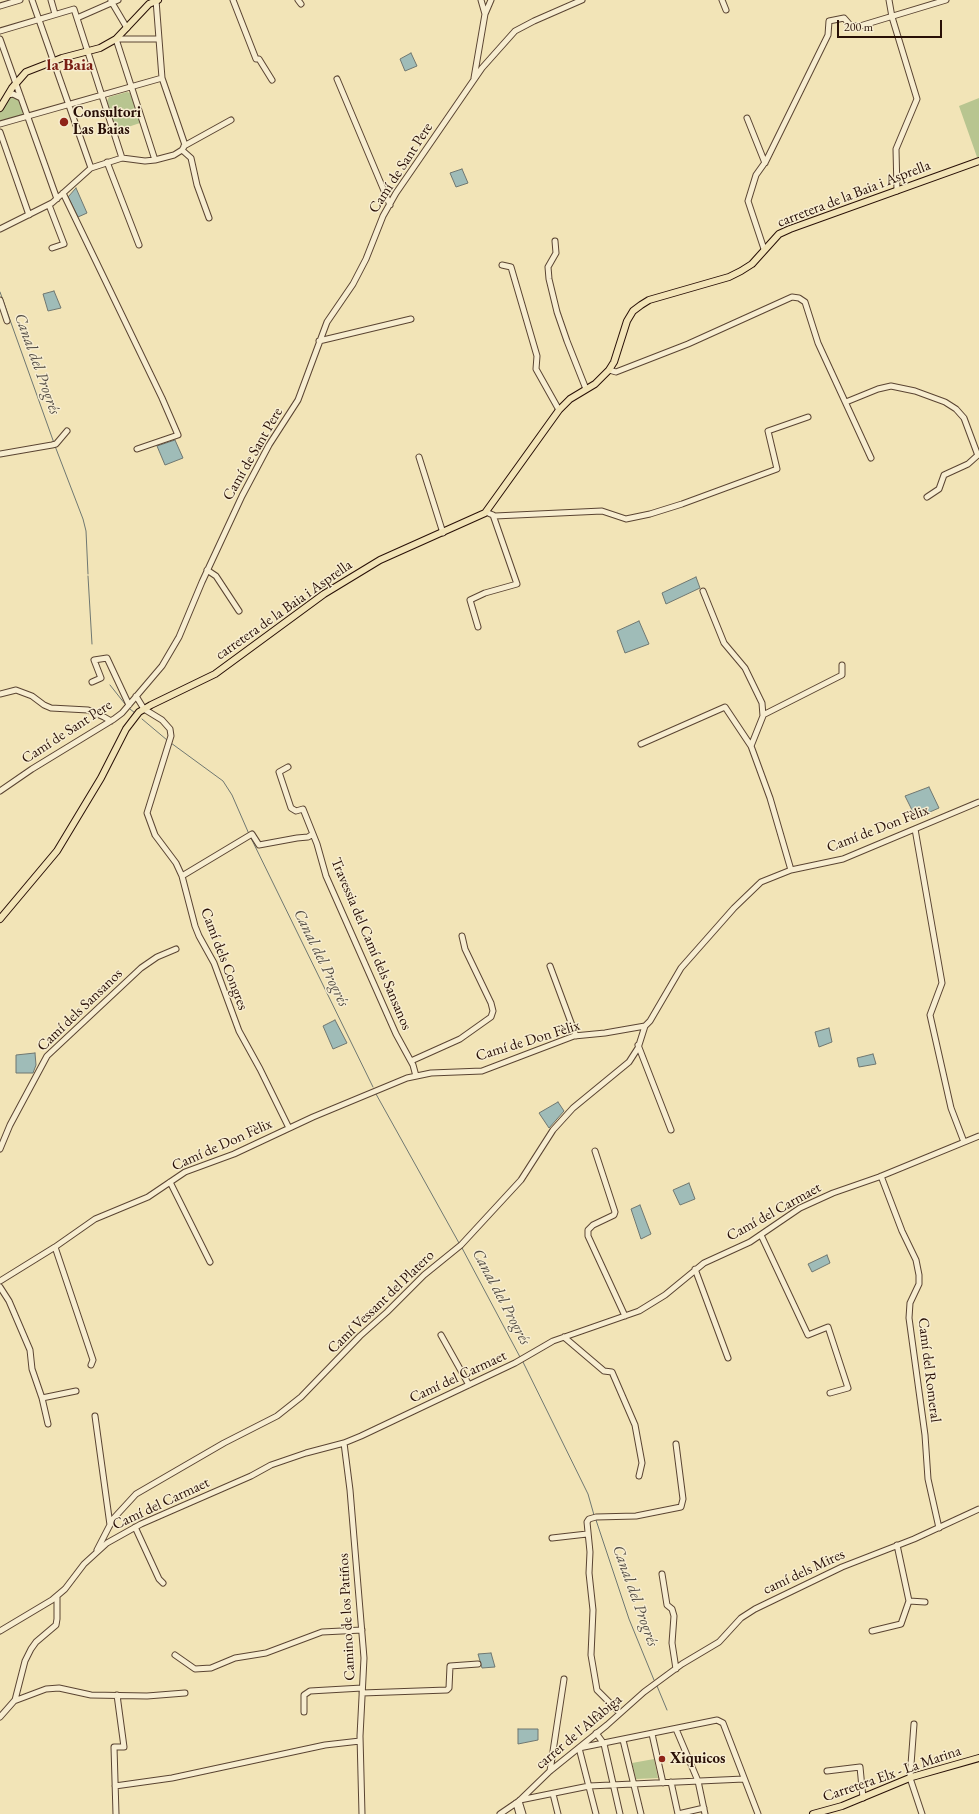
<!DOCTYPE html>
<html>
<head>
<meta charset="utf-8">
<style>
	body { margin:0 }
	#map { position:relative; width:979px; height:1814px; overflow:hidden; background:#f2e4b7; font-family:"EB Garamond",serif }
	canvas { display:block }
	.scale { position:absolute; left:837px; top:20px; width:105px; height:18px; box-sizing:border-box; border:2px solid #280f06; border-top:0; padding-left:5px; font-size:12px; line-height:14px; white-space:nowrap; color:#280f06; -webkit-text-stroke:3px #f7edd0; paint-order:stroke }
</style>
</head>
<body>
<div id="map">
<canvas width="979" height="1814"></canvas>
<div class="scale">200 m</div>
</div>
<script>
const context = document.querySelector('canvas').getContext('2d');
context.lineJoin = 'round';
function fillPath(path, color) {
  context.fillStyle = color;
  context.fill(path, 'evenodd');
}
function poly(rows) {
  const path = new Path2D();
  for (const r of rows) {
    path.moveTo(r[0], r[1]);
    for (let i = 2; i < r.length; i += 2) path.lineTo(r[i], r[i + 1]);
  }
  return path;
}
function trace(path, color, width, dash) {
  context.strokeStyle = color;
  context.lineWidth = width;
  context.lineCap = dash ? 'butt' : 'round';
  context.setLineDash(dash || []);
  context.stroke(path);
}
function label(font, color, halo, rows, align = 'center') {
  context.font = font + ' "EB Garamond",serif';
  context.lineWidth = 3;
  context.setLineDash([]);
  context.textBaseline = 'middle';
  context.strokeStyle = halo;
  context.fillStyle = color;
  for (const [text, x, y, turn = 0] of rows) {
    context.save();
    context.translate(x, y);
    context.rotate((+turn || 0) * Math.PI / 180);
    context.textAlign = isNaN(turn) ? turn : align;
    if (halo) context.strokeText(text, 0, 0);
    context.fillText(text, 0, 0);
    context.restore();
  }
}
fillPath(poly([
	[127,92,130,93,140,123,116,131,107,101,109,97],
	[10,95,18,97,24,112,22,115,0,122,0,112],
	[979,98,979,157,977,157,959,106],
	[654,1759,658,1778,636,1779,632,1763]
]), '#b8c590');
const water = poly([
	[411,53,417,66,405,71,400,59,411,53],
	[462,169,468,183,456,187,450,173,462,169],
	[76,188,87,213,78,217,68,197,76,188],
	[54,291,61,308,48,311,43,294,54,291],
	[175,440,183,458,165,465,157,446,175,440],
	[696,577,700,588,666,604,662,593,696,577],
	[639,621,649,644,625,653,617,631,639,621],
	[929,787,939,808,916,818,905,796,929,787],
	[335,1020,347,1043,333,1049,323,1026,335,1020],
	[829,1028,832,1042,819,1047,815,1032,829,1028],
	[35,1053,36,1065,33,1073,16,1073,16,1055,35,1053],
	[873,1054,876,1064,859,1067,857,1058,873,1054],
	[558,1102,564,1111,549,1128,539,1113,558,1102],
	[689,1183,695,1199,680,1205,673,1190,689,1183],
	[640,1205,651,1234,641,1239,631,1209,640,1205],
	[827,1255,830,1263,812,1272,808,1264,827,1255],
	[491,1653,495,1667,482,1668,478,1654,491,1653],
	[518,1729,538,1729,538,1740,518,1744,518,1729]
]);
fillPath(water, '#9fbcb8');
trace(water, '#6f7771', 1);
trace(poly([
	[0,292,54,443],
	[55,446,83,519,86,531,88,574],
	[88,576,92,644],
	[110,685,125,704],
	[130,709,135,713],
	[142,719,167,740],
	[171,743,223,781,232,795,249,834],
	[251,838,373,1087],
	[376,1094,459,1243],
	[462,1248,520,1357],
	[523,1362,588,1494,594,1515],
	[596,1520,629,1619,654,1680],
	[657,1686,667,1710]
]), '#6f7771', 1);
const minor = poly([
	[32,0,91,168],
	[51,0,55,14],
	[233,0,256,59,259,59,272,80],
	[298,0,301,4],
	[481,0,485,14],
	[722,0,726,10],
	[889,0,892,17,917,99,896,149,897,191],
	[111,1,127,28],
	[0,6,20,0],
	[77,18,118,0],
	[0,31,74,9,122,158],
	[0,39,57,199],
	[474,78,485,14,491,0],
	[337,79,390,205],
	[8,95,13,94,21,98],
	[747,118,765,163],
	[0,124,162,78],
	[0,132,29,215],
	[184,146,231,120],
	[182,150,191,158,197,185,209,218],
	[155,160,116,39,159,39],
	[107,162,139,245],
	[63,193,162,398,178,435,137,449],
	[49,205,64,244,52,248],
	[0,229,52,203,91,168,122,158,145,161,155,160,174,155,182,150,185,145,162,78,156,0],
	[555,241,556,253,548,267,549,279,557,312,567,341,586,389],
	[764,249,748,201,756,175,766,161,828,35,829,21,844,18,851,26,860,26,946,0],
	[502,265,511,267,537,356,536,369,559,410],
	[0,300,7,321],
	[319,341,411,319],
	[609,370,616,372,688,344,792,297,799,298,805,302,818,343,871,458],
	[846,402,878,389,891,386,915,391,945,402,956,409,964,418,977,453,979,454],
	[0,454,52,445,56,444,67,431],
	[419,457,443,533],
	[927,497,939,489,944,475,968,464,979,454],
	[486,512,495,516,602,511,626,519,650,514,682,504,777,469,768,431,808,417],
	[207,570,216,576,239,611],
	[703,591,724,643,745,668,762,703,763,716,751,746,770,798,791,870],
	[478,627,470,600,485,593,517,584,493,515],
	[92,682,101,678,94,660,107,658,129,705],
	[0,694,16,690,32,696,44,705,51,708,88,710,104,717,111,721],
	[136,696,144,709,162,720,170,729,171,736,147,813,155,835,176,863,182,876,195,926,199,936,214,963,239,1031,260,1069,289,1128],
	[763,715,842,675,842,665],
	[641,744,725,707,751,746],
	[288,767,279,772,291,808,296,811,303,809,317,844,326,876,396,1034,413,1065,416,1076],
	[0,791,32,769,114,719,122,713,162,666,179,637,202,582,242,496,269,445,298,400,327,322,353,284,366,259,383,216,396,193,482,68,515,31,534,21,582,0],
	[915,829,942,983,930,1015,951,1108,964,1142],
	[182,876,252,834,259,845,297,838,308,837,313,834],
	[550,966,576,1036],
	[638,1045,671,1130],
	[411,1061,460,1039,491,1017,493,1011,491,1003,465,949,462,936],
	[0,1149,10,1125,47,1056,141,968,157,957,176,949],
	[595,1151,615,1212,614,1215,593,1225,588,1230,588,1236,625,1316],
	[881,1176,902,1231,916,1260,919,1275,919,1284,910,1303,909,1318,925,1435,928,1479,939,1528],
	[170,1182,210,1262],
	[761,1235,808,1335,828,1327,848,1388,830,1393],
	[55,1247,93,1360,91,1365],
	[695,1269,728,1358],
	[0,1281,55,1247,95,1219,148,1197,185,1172,234,1154,313,1117,407,1078,431,1073,482,1071,574,1036,605,1033,645,1026,650,1021,681,968,734,908,761,882,791,870,843,859,979,802],
	[0,1287,9,1301,30,1350,32,1369,42,1398,48,1424],
	[441,1335,469,1385],
	[564,1337,604,1371,612,1372,635,1425,642,1463,639,1476],
	[42,1398,76,1391],
	[95,1416,110,1525],
	[344,1443,350,1490,364,1658,360,1736,362,1814],
	[135,1527,159,1579,163,1583],
	[552,1538,587,1534],
	[97,1550,113,1519,136,1494,224,1443,277,1416,301,1397,360,1336,387,1312,424,1275,461,1245,521,1180,553,1130,573,1108,629,1062,638,1048,645,1026],
	[662,1574,667,1605,672,1609,674,1616,672,1643,676,1669],
	[909,1601,925,1602],
	[0,1631,52,1600,65,1589,84,1564,107,1543,141,1524,251,1476,271,1465,306,1453,344,1443,361,1436,515,1363,553,1341,639,1311,665,1295,704,1263,750,1242,800,1208,833,1193,879,1177,979,1136],
	[872,1631,901,1624,909,1601,897,1545],
	[175,1655,195,1669,211,1668,235,1658,266,1653,322,1632,362,1630],
	[362,1693,447,1690,449,1688,450,1666,478,1664],
	[14,1701,46,1689,59,1688,91,1695,147,1696,185,1693],
	[304,1712,304,1695,310,1691,362,1688],
	[620,1713,597,1690,591,1655,593,1610,589,1573,590,1552,587,1522,589,1519,596,1517,636,1516,681,1507,683,1499,676,1444],
	[0,1717,15,1700,25,1661,31,1649,36,1642,56,1625,57,1619,57,1596],
	[914,1724,910,1778,922,1814],
	[676,1729,698,1781,705,1814],
	[596,1733,604,1744,620,1814],
	[652,1734,663,1783],
	[623,1740,641,1814],
	[550,1771,564,1679],
	[827,1771,860,1767,863,1798],
	[671,1782,678,1814],
	[115,1786,172,1778,325,1745,360,1741],
	[553,1794,558,1814],
	[520,1800,589,1786,744,1779],
	[519,1801,523,1814],
	[516,1803,519,1814],
	[116,1814,114,1747,124,1747,117,1695],
	[500,1814,519,1801,550,1771,607,1725,644,1692,682,1664,719,1642,741,1618,755,1609,842,1567,914,1539,979,1509],
	[596,1814,579,1748,717,1720,723,1723,758,1814],
	[678,1814,704,1808]
]);
const major = poly([
	[0,108,12,88,26,72,62,58,100,48,116,39,149,4,158,0],
	[0,919,57,851,101,778,126,729,139,712,151,705,215,674,324,594,380,560,485,513,559,410,570,399,595,384,609,370,614,362,627,321,633,311,641,305,649,300,729,277,741,271,752,264,779,234,790,229,979,161],
	[813,1814,842,1806,912,1777,979,1758]
]);
trace(minor, '#5a4432', 7);
trace(major, '#280f06', 8);
trace(minor, '#f7edd0', 5);
trace(major, '#f2e4b7', 6);
for (const [x, y, r, color] of [
	[64,122,5,"#8f2418"],
	[662,1759,4,"#8f2418"]
]) {
  const dot = new Path2D();
  dot.arc(x, y, r, 0, 2 * Math.PI);
  context.fillStyle = color;
  context.fill(dot);
  trace(dot, '#f7edd0', 1.5);
}
label('bold 15px', '#280f06', '#f7edd0', [
	["Consultori",73,113],
	["Las Baias",73,130],
	["Xiquicos",670,1759]
], 'left');
label('15px', '#280f06', '#f7edd0', [
	["Camí de Sant Pere",401,168,-57],
	["carretera de la Baia i Asprella",854,194,-21],
	["Camí de Sant Pere",253,454,-60],
	["carretera de la Baia i Asprella",284,610,-35],
	["Camí de Sant Pere",67,732,-33],
	["Camí de Don Fèlix",878,829,-21],
	["Travessia del Camí dels Sansanos",371,944,67],
	["Camí dels Congres",224,959,69],
	["Camí dels Sansanos",80,1010,-44],
	["Camí de Don Fèlix",528,1041,-17],
	["Camí de Don Fèlix",222,1145,-24],
	["Camí del Carmaet",774,1212,-29],
	["Camí Vessant del Platero",381,1302,-44],
	["Camí del Romeral",929,1370,83],
	["Camí del Carmaet",458,1377,-25],
	["Camí del Carmaet",161,1504,-25],
	["camí dels Mires",804,1572,-25],
	["Camino de los Patiños",347,1617,-93],
	["carrer de l'Alfàbiga",579,1732,-40],
	["Carretera Elx - La Marina",892,1774,-19]
]);
label('italic 16px', '#524c44', '#f7edd0', [
	["Canal del Progrés",37,364,70],
	["Canal del Progrés",321,958,64],
	["Canal del Progrés",501,1297,62],
	["Canal del Progrés",635,1596,70]
]);
label('bold 17px', '#7a1f14', '#f7edd0', [
	["la Baia",70,65]
]);
</script>
</body>
</html>
